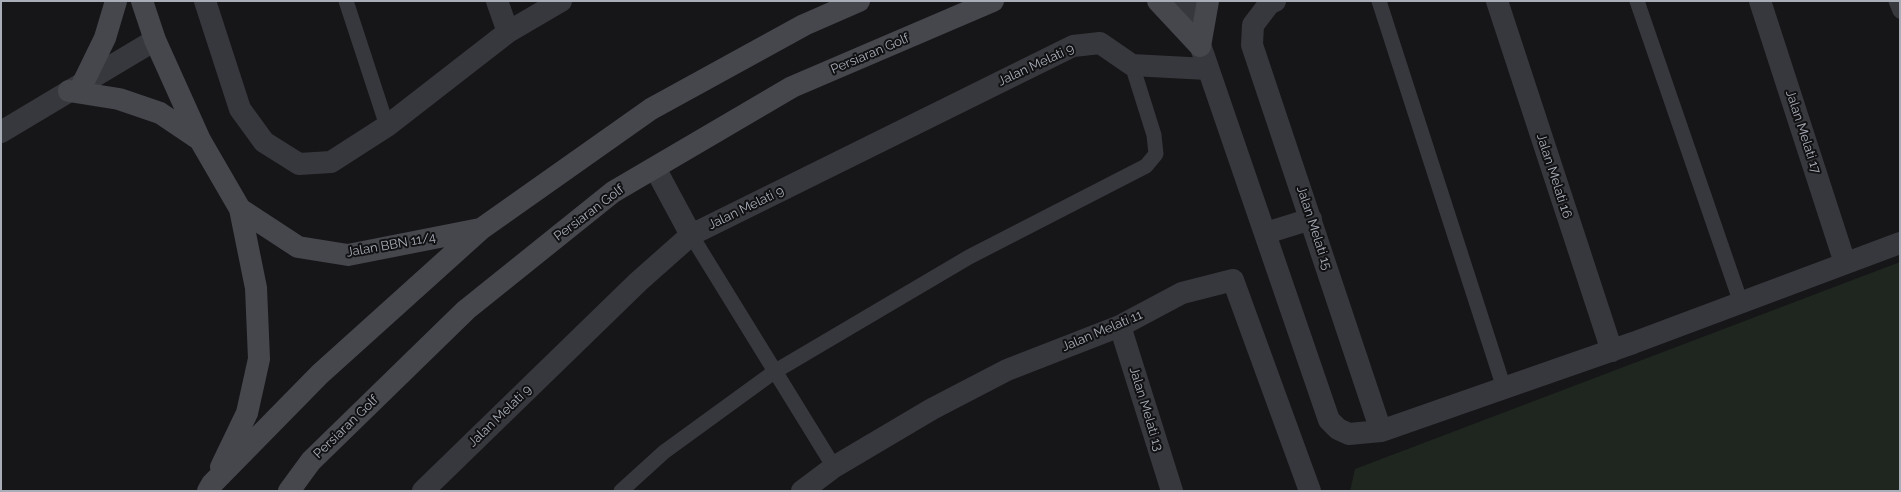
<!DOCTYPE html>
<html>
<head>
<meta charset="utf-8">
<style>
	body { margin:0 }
	#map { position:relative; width:1901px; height:492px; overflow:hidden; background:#161618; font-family:Raleway,sans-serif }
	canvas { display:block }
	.frame { position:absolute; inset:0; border:2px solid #a8adb8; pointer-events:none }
</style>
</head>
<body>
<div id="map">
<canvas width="1901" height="492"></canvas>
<div class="frame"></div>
</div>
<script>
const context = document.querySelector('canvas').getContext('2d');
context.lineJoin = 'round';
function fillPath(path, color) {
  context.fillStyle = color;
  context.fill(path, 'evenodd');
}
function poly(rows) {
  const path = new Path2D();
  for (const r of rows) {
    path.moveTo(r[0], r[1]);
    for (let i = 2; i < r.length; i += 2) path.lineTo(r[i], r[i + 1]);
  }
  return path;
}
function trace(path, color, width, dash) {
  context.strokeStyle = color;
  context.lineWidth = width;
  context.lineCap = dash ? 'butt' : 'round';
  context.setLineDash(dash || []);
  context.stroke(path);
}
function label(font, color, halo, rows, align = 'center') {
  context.font = font + ' Raleway,sans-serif';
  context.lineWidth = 4;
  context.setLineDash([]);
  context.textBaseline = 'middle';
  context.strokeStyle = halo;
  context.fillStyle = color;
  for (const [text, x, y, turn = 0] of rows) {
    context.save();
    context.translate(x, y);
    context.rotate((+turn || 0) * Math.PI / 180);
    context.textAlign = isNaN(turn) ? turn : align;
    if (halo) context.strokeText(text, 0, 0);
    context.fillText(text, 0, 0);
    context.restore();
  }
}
fillPath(poly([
	[1900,262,1900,491,1350,491,1355,469]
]), '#1e261f');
trace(poly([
	[346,1,387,126],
	[1379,1,1504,388],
	[1637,1,1741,303],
	[1896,1,1900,11],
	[691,235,834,467],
	[621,491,664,452,774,372,969,257,1146,166,1156,154,1154,135,1132,65]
]), '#37383d', 15);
trace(poly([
	[205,1,240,109,264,142,299,164,331,162,387,126,508,32,561,1],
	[497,1,508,32],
	[1185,1,1329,420,1338,429,1349,434,1381,431,1504,388,1633,343,1900,243],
	[1275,1,1269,4,1253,25,1252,45,1381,431],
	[1497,1,1612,351],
	[1760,1,1845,263],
	[1,132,155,40],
	[655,168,691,235],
	[1266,233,1311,219],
	[1120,326,1172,491],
	[423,491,638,282,691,235,1073,46,1100,43,1132,65,1207,69],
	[802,491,834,467,932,409,1007,370,1120,326,1182,293,1233,280,1310,491]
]), '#37383d', 22);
trace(poly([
	[142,1,155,40,200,140,240,209,256,288,259,359,247,413,221,467],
	[1158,1,1200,46],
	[1200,46,1208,1],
	[83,83,105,38,116,1],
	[69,91,119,99,160,113,200,140],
	[240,209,298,247,348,255,480,229],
	[208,491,212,484,320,374,481,229,651,109,804,25,859,1],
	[289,491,311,461,466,310,613,192,792,87,993,1]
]), '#45474d', 22);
label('13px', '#a8adb8', '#111113', [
	["Persiaran Golf",870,54,-23],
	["Jalan Melati 9",1036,65,-25],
	["Jalan Melati 17",1803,132,72],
	["Jalan Melati 16",1554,176,72],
	["Jalan Melati 9",746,208,-26],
	["Persiaran Golf",589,213,-37],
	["Jalan Melati 15",1314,228,72],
	["Jalan BBN 11/4",391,245,-10],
	["Jalan Melati 11",1102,331,-23],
	["Jalan Melati 13",1146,409,73],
	["Jalan Melati 9",500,416,-44],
	["Persiaran Golf",346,427,-44]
]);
</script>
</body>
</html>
